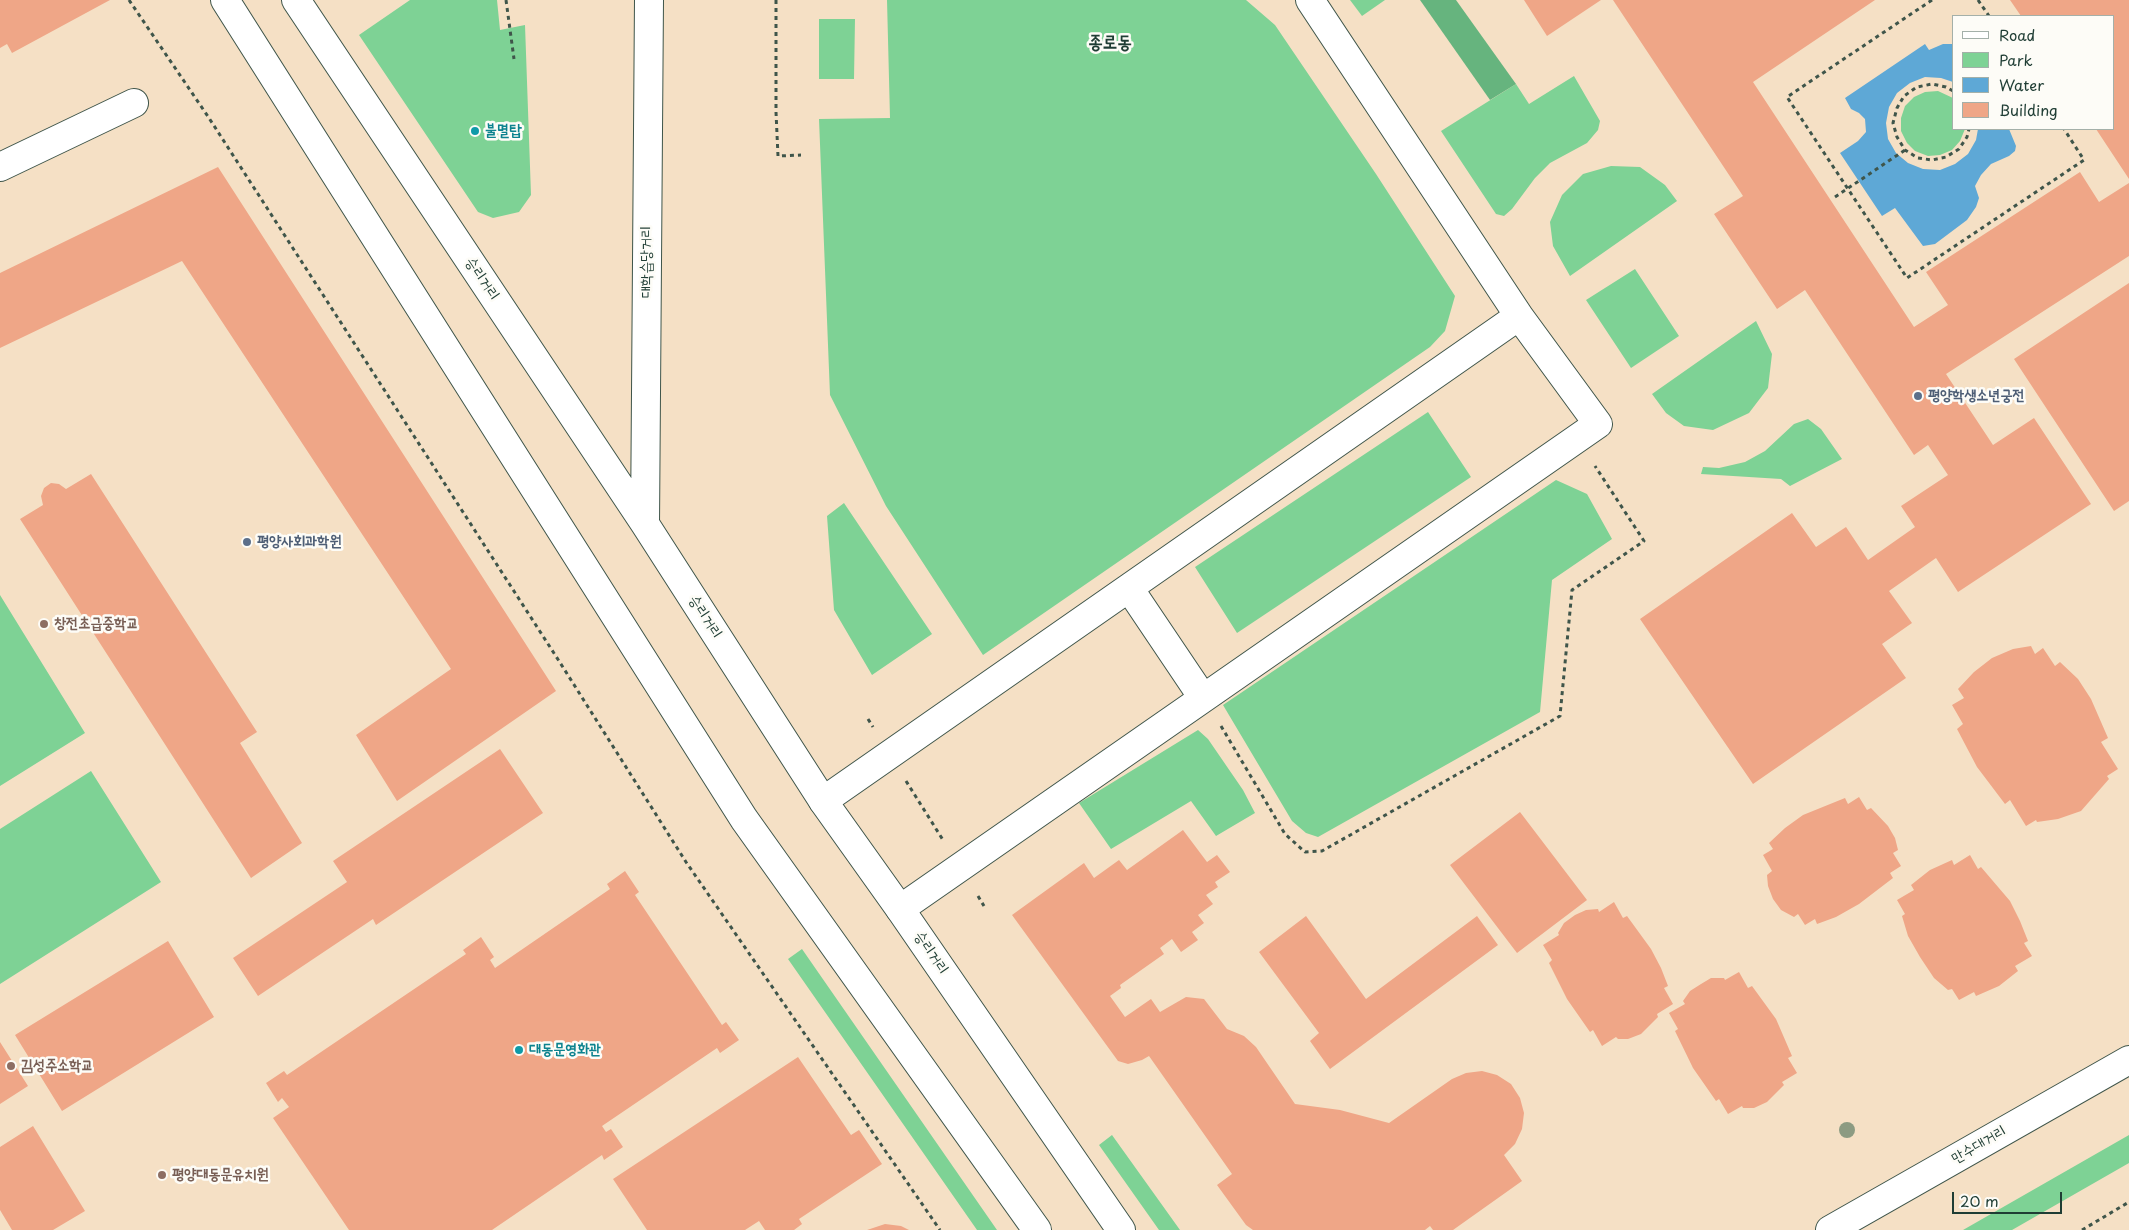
<!DOCTYPE html>
<html>
<head>
<meta charset="utf-8">
<style>
	body { margin:0 }
	#map { position:relative; width:2129px; height:1230px; overflow:hidden; background:#f5e0c5; font-family:"Playpen Sans",sans-serif }
	canvas { display:block }
	.legend { position:absolute; left:1952px; top:15px; width:162px; height:115px; box-sizing:border-box; background:#fdfcf7; border:1px solid #a4b0a9; margin:0; padding:6px 9px; list-style:none; font-size:15px; color:#1f3d34 }
	.legend li { display:flex; align-items:center; gap:10px; height:25px }
	.legend b { width:25px; border:1px solid #a4b0a9 }
	.scale { position:absolute; left:1952px; top:1192px; width:110px; height:22px; box-sizing:border-box; border:2px solid #1f3d34; border-top:0; padding-left:6px; font-size:15px; line-height:18px; white-space:nowrap; color:#1f3d34; -webkit-text-stroke:4px #fdfcf7; paint-order:stroke }
</style>
</head>
<body>
<div id="map">
<canvas width="2129" height="1230"></canvas>
<ul class="legend">
<li><b style="height:6px;background:#fff"></b>Road</li>
<li><b style="height:14px;background:#7ed295"></b>Park</li>
<li><b style="height:14px;background:#5ea8d6"></b>Water</li>
<li><b style="height:14px;background:#efa687"></b>Building</li>
</ul>
<div class="scale">20 m</div>
</div>
<script>
const context = document.querySelector('canvas').getContext('2d');
context.lineJoin = 'round';
function fillPath(path, color) {
  context.fillStyle = color;
  context.fill(path, 'evenodd');
}
function poly(rows) {
  const path = new Path2D();
  for (const r of rows) {
    path.moveTo(r[0], r[1]);
    for (let i = 2; i < r.length; i += 2) path.lineTo(r[i], r[i + 1]);
  }
  return path;
}
function trace(path, color, width, dash) {
  context.strokeStyle = color;
  context.lineWidth = width;
  context.lineCap = dash ? 'butt' : 'round';
  context.setLineDash(dash || []);
  context.stroke(path);
}
function label(font, color, halo, rows, align = 'center') {
  context.font = font + ' "Playpen Sans","Poor Story",sans-serif';
  context.lineWidth = 5;
  context.setLineDash([]);
  context.textBaseline = 'middle';
  context.strokeStyle = halo;
  context.fillStyle = color;
  for (const [text, x, y, turn = 0] of rows) {
    context.save();
    context.translate(x, y);
    context.rotate((+turn || 0) * Math.PI / 180);
    context.textAlign = isNaN(turn) ? turn : align;
    if (halo) context.strokeText(text, 0, 0);
    context.fillText(text, 0, 0);
    context.restore();
  }
}
fillPath(poly([
	[410,0,497,0,500,30,525,25,531,195,519,212,493,218,478,212,359,35],
	[887,0,1246,0,1275,25,1376,174,1455,296,1445,331,1430,347,983,655,886,506,830,395,819,119,890,118],
	[1350,0,1385,0,1362,16],
	[819,19,855,19,854,79,819,79],
	[1574,76,1600,121,1598,130,1587,143,1550,163,1535,178,1512,209,1504,216,1496,214,1441,131,1516,84,1529,104],
	[1938,91,1953,98,1953,129,1965,129,1960,141,1952,150,1940,155,1928,156,1915,151,1907,143,1901,131,1901,118,1905,106,1914,97,1925,92],
	[1611,166,1640,167,1665,185,1677,201,1570,276,1553,246,1550,222,1562,195,1583,174],
	[1635,269,1679,336,1631,368,1586,300],
	[1756,321,1772,354,1768,388,1749,413,1713,430,1684,426,1666,413,1652,394],
	[1428,412,1471,477,1237,633,1195,567],
	[1808,419,1821,429,1842,459,1790,486,1781,479,1701,474,1703,467,1719,468,1745,462,1765,451,1794,424],
	[1556,480,1587,494,1612,539,1552,580,1540,712,1318,837,1306,833,1292,821,1223,705],
	[844,503,932,634,872,675,834,610,827,516],
	[0,595,85,733,0,786],
	[1198,730,1208,739,1243,790,1255,813,1216,836,1191,801,1111,849,1079,803],
	[91,771,161,882,0,984,0,829],
	[802,949,997,1230,977,1230,788,959],
	[1112,1135,1180,1230,1159,1230,1099,1145],
	[2129,1135,2129,1163,2012,1230,1963,1230]
]), '#7ed295');
fillPath(poly([
	[1420,0,1456,0,1516,84,1490,100]
]), '#66b47e');
fillPath(poly([
	[1925,44,1929,50,1943,44,1953,44,1953,82,1941,78,1925,77,1910,83,1897,93,1889,107,1886,123,1888,139,1896,153,1908,163,1923,169,1940,170,1955,164,1968,154,1976,140,1978,129,2009,129,2016,146,2015,151,2009,156,1991,164,1981,175,1975,186,1979,198,1976,207,1967,220,1935,244,1923,246,1895,208,1882,216,1840,153,1858,141,1866,132,1865,119,1859,113,1851,109,1845,98]
]), '#5ea8d6');
fillPath(poly([
	[0,0,110,0,12,53,7,44,0,48],
	[1524,0,1601,0,1547,36],
	[1613,0,1875,0,1753,82,1914,327,1948,305,1926,272,2080,172,2099,202,2129,183,2129,256,1946,374,1993,445,2034,418,2091,504,1958,592,1936,558,1889,591,1912,623,1882,644,1906,678,1753,784,1640,619,1792,513,1816,547,1846,527,1868,560,1915,527,1901,506,1948,475,1928,445,1914,455,1805,290,1777,309,1714,214,1743,196],
	[2010,0,2129,0,2129,179,2096,129,2113,129,2113,16,2021,16],
	[218,167,556,691,397,801,356,735,451,669,182,261,0,348,0,273],
	[2129,283,2129,501,2114,511,2014,359],
	[91,474,257,732,240,743,302,843,251,878,20,519,43,505,41,496,44,488,51,483,59,484,66,489],
	[2031,646,2035,654,2043,648,2055,666,2060,662,2078,679,2091,699,2108,738,2101,742,2118,769,2107,776,2109,779,2081,811,2058,819,2037,822,2036,820,2026,826,2010,800,2005,804,1977,767,1957,729,1963,724,1952,705,1964,698,1958,689,1974,672,1992,658,2013,649],
	[500,749,543,813,376,925,373,919,258,996,233,958,347,882,333,861],
	[1859,797,1867,810,1871,808,1888,826,1895,838,1898,850,1893,853,1901,866,1890,873,1893,878,1859,904,1836,917,1817,924,1815,919,1805,925,1798,914,1794,917,1781,910,1773,899,1768,886,1767,875,1772,871,1763,855,1773,849,1769,843,1785,828,1803,815,1845,798,1848,804],
	[1520,812,1587,900,1517,953,1450,865],
	[1183,830,1207,862,1217,855,1230,872,1215,882,1218,887,1206,895,1213,904,1198,915,1204,923,1192,932,1198,940,1181,952,1172,939,1160,948,1164,954,1120,985,1121,988,1110,996,1125,1017,1151,999,1160,1012,1186,997,1204,999,1227,1029,1244,1036,1256,1047,1295,1104,1340,1110,1389,1123,1452,1079,1466,1073,1482,1071,1497,1075,1511,1084,1520,1098,1524,1113,1522,1129,1515,1144,1504,1155,1522,1181,1453,1230,1433,1230,1430,1226,1425,1230,1253,1230,1246,1225,1217,1185,1232,1174,1149,1056,1142,1060,1128,1064,1118,1061,1012,915,1084,863,1094,878,1119,860,1127,870],
	[1970,855,1978,869,1981,867,2010,901,2020,921,2028,941,2024,943,2032,956,2015,966,2018,971,1999,986,1976,996,1974,992,1959,1000,1952,989,1948,990,1934,978,1920,957,1908,936,1902,916,1905,914,1897,900,1914,890,1911,885,1930,870,1952,860,1954,865],
	[625,871,639,892,635,895,722,1025,726,1022,739,1040,720,1053,717,1048,602,1126,606,1132,611,1129,623,1147,604,1160,602,1155,492,1230,349,1230,273,1118,289,1107,282,1098,278,1102,266,1083,284,1071,287,1075,466,954,463,950,481,937,494,957,490,960,495,968,610,889,607,884],
	[1614,902,1623,918,1627,916,1651,949,1661,968,1668,986,1664,988,1673,1004,1657,1014,1658,1017,1641,1034,1628,1039,1618,1039,1616,1037,1602,1046,1593,1030,1590,1032,1567,999,1549,963,1552,960,1543,945,1559,935,1558,933,1564,923,1575,915,1586,910,1598,909,1599,912],
	[1306,916,1366,999,1477,916,1498,945,1330,1069,1310,1041,1319,1033,1259,952],
	[168,941,214,1017,62,1111,15,1035],
	[1739,972,1748,988,1752,986,1776,1019,1792,1056,1788,1058,1797,1073,1782,1082,1784,1085,1767,1102,1754,1108,1743,1108,1742,1106,1728,1114,1719,1099,1716,1101,1693,1068,1675,1031,1678,1029,1669,1013,1685,1004,1683,1001,1690,991,1701,984,1711,978,1724,978,1725,980],
	[0,1042,28,1086,0,1104],
	[798,1057,851,1135,859,1130,882,1164,799,1219,802,1224,794,1230,765,1230,759,1221,745,1230,647,1230,613,1179],
	[33,1126,85,1211,53,1230,12,1230,0,1210,0,1147],
	[885,1224,901,1226,909,1230,867,1230]
]), '#efa687');
const minor = poly([
	[1310,0,1519,316],
	[0,167,134,103],
	[1129,588,1203,698],
	[823,801,1519,316,1598,424,900,909]
]);
const major = poly([
	[225,0,744,819,1037,1230],
	[296,0,645,524,823,801,900,909,1121,1230],
	[645,524,649,0],
	[1830,1230,2129,1060]
]);
trace(minor, '#3f554a', 30);
trace(major, '#3f554a', 30);
trace(poly([
	[129,0,209,118,559,661,686,862,940,1230],
	[506,0,514,59],
	[776,0,776,112,778,156,801,155],
	[1932,0,1787,97,1907,278,2084,160,2064,129],
	[1978,0,1989,16],
	[1953,91,1946,87,1932,84,1917,87,1904,96,1897,108,1893,123,1897,137,1905,150,1918,158,1932,160,1946,157,1959,149,1967,137,1969,129],
	[1835,197,1905,150],
	[868,719,873,727],
	[1221,726,1285,834,1305,852,1322,851,1560,716,1572,590,1644,541,1595,466],
	[906,781,943,840],
	[978,896,984,906],
	[2082,1230,2129,1202]
]), '#3f554a', 3, [4, 4]);
trace(minor, '#fff', 28);
trace(major, '#fff', 28);
context.fillStyle = '#8c9b82';
for (const [x, y] of [
	[1847,1130]
]) {
  context.beginPath();
  context.arc(x, y, 8, 0, 2 * Math.PI);
  context.fill();
}
for (const [x, y, r, color] of [
	[475,131,5,"#0f9aa8"],
	[1918,396,5,"#5c6f8a"],
	[247,542,5,"#5c6f8a"],
	[44,624,5,"#8d6e63"],
	[519,1050,5,"#0f9aa8"],
	[11,1066,5,"#8d6e63"],
	[162,1175,5,"#8d6e63"]
]) {
  const dot = new Path2D();
  dot.arc(x, y, r, 0, 2 * Math.PI);
  context.fillStyle = color;
  context.fill(dot);
  trace(dot, '#fdfcf7', 2);
}
label('bold 15px', '#0d838f', '#fdfcf7', [
	["불멸탑",485,131],
	["대동문영화관",529,1050]
], 'left');
label('15px', '#1f3d34', '#fdfcf7', [
	["대학습당거리",647,262,-90],
	["승리거리",482,279,56],
	["승리거리",705,617,57],
	["승리거리",931,953,56],
	["만수대거리",1979,1145,-30]
]);
label('bold 15px', '#4e5e75', '#fdfcf7', [
	["평양학생소년궁전",1928,396],
	["평양사회과학원",257,542]
], 'left');
label('bold 15px', '#785e54', '#fdfcf7', [
	["창전초급중학교",54,624],
	["김성주소학교",21,1066],
	["평양대동문유치원",172,1175]
], 'left');
label('bold 18px', '#1f3d34', '#fdfcf7', [
	["종로동",1110,43]
]);
</script>
</body>
</html>
